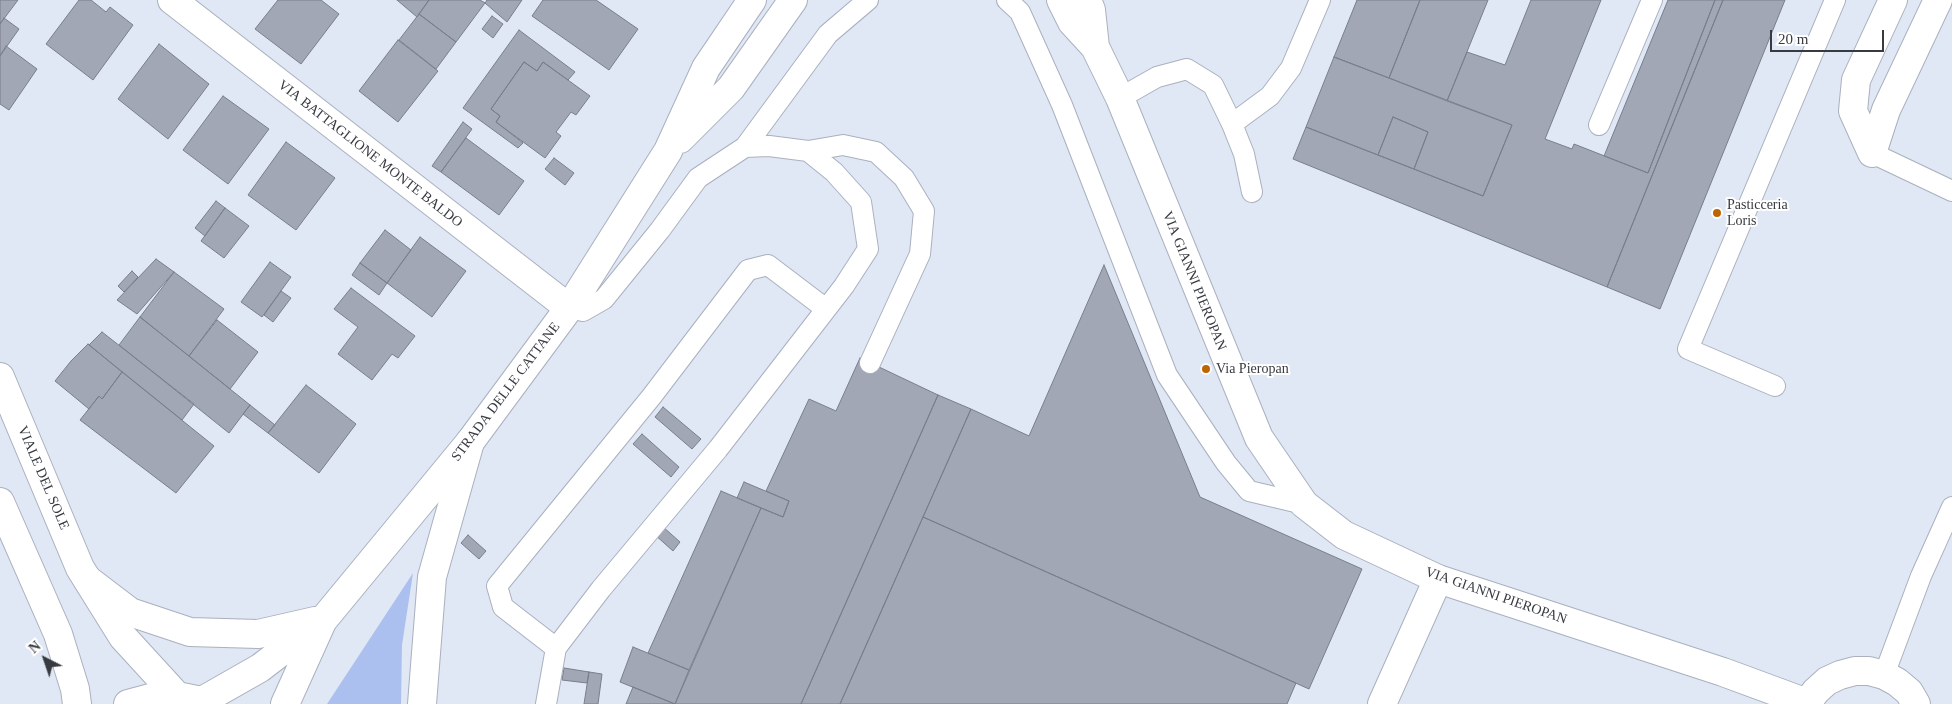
<!DOCTYPE html>
<html>
<head>
<meta charset="utf-8">
<style>
	body { margin:0 }
	#map { position:relative; width:1952px; height:704px; overflow:hidden; background:#e0e7f5; font-family:"Times New Roman",serif }
	canvas { display:block }
	.north { position:absolute; left:20px; top:634px; width:50px; height:50px; -webkit-text-stroke:4px #fff; paint-order:stroke; rotate:319deg; font-size:14px; font-weight:700; line-height:20px; text-align:center; color:#373a40 }
	.north::after { content:''; display:block; margin:auto; width:18px; height:22px; background:#373a40; clip-path:polygon(50% 0,100% 100%,50% 72%,0 100%) }
	.scale { position:absolute; left:1770px; top:30px; width:114px; height:22px; box-sizing:border-box; border:2px solid #373a40; border-top:0; padding-left:6px; font-size:15px; line-height:18px; white-space:nowrap; color:#373a40; -webkit-text-stroke:4px #fff; paint-order:stroke }
</style>
</head>
<body>
<div id="map">
<canvas width="1952" height="704"></canvas>
<div class="north">N</div>
<div class="scale">20 m</div>
</div>
<script>
const context = document.querySelector('canvas').getContext('2d');
context.lineJoin = 'round';
function fillPath(path, color) {
  context.fillStyle = color;
  context.fill(path, 'evenodd');
}
function poly(rows) {
  const path = new Path2D();
  for (const r of rows) {
    path.moveTo(r[0], r[1]);
    for (let i = 2; i < r.length; i += 2) path.lineTo(r[i], r[i + 1]);
  }
  return path;
}
function trace(path, color, width, dash) {
  context.strokeStyle = color;
  context.lineWidth = width;
  context.lineCap = dash ? 'butt' : 'round';
  context.setLineDash(dash || []);
  context.stroke(path);
}
function label(font, color, halo, rows, align = 'center') {
  context.font = font + ' "Times New Roman",serif';
  context.lineWidth = 4;
  context.setLineDash([]);
  context.textBaseline = 'middle';
  context.strokeStyle = halo;
  context.fillStyle = color;
  for (const [text, x, y, turn = 0] of rows) {
    context.save();
    context.translate(x, y);
    context.rotate((+turn || 0) * Math.PI / 180);
    context.textAlign = isNaN(turn) ? turn : align;
    if (halo) context.strokeText(text, 0, 0);
    context.fillText(text, 0, 0);
    context.restore();
  }
}
fillPath(poly([
	[413,573,402,645,401,704,327,704]
]), '#acc0f0');
const building = poly([
	[0,0,18,0,0,24,0,0],
	[79,0,91,0,106,12,110,7,133,25,93,80,46,44,79,0],
	[278,0,321,0,339,14,301,64,255,29,278,0],
	[397,0,429,0,417,17,397,0],
	[429,0,480,0,485,3,456,42,419,14,429,0],
	[487,0,522,0,507,22,485,3,487,0],
	[543,0,596,0,638,29,609,70,532,16,543,0],
	[1357,0,1420,0,1389,78,1334,57,1357,0],
	[1420,0,1488,0,1447,101,1389,78,1420,0],
	[1531,0,1601,0,1545,139,1572,149,1574,144,1648,173,1715,0,1723,0,1607,287,1293,159,1306,127,1483,196,1512,125,1447,101,1467,52,1505,65,1531,0],
	[1668,0,1715,0,1648,173,1604,156,1668,0],
	[1723,0,1785,0,1660,309,1607,287,1723,0],
	[419,14,456,42,436,69,399,40,419,14],
	[492,16,503,24,493,38,482,29,492,16],
	[4,18,19,29,0,56,0,24,4,18],
	[519,30,575,72,568,80,543,62,537,71,524,62,491,109,500,116,496,122,523,143,518,148,463,108,519,30],
	[398,40,438,71,398,122,359,91,398,40],
	[159,44,209,84,168,139,118,99,159,44],
	[6,46,37,69,9,110,0,104,0,56,6,46],
	[1334,57,1512,125,1483,196,1414,169,1428,132,1393,117,1378,155,1306,127,1334,57],
	[524,62,537,71,543,62,590,96,576,115,571,112,556,132,561,136,545,158,496,122,500,116,491,109,524,62],
	[223,96,269,129,228,184,183,150,223,96],
	[1393,117,1428,132,1414,169,1378,155,1393,117],
	[463,122,472,129,441,172,432,166,463,122],
	[466,138,524,181,499,215,441,172,466,138],
	[286,142,335,178,296,230,248,195,286,142],
	[554,158,574,173,565,185,545,169,554,158],
	[216,201,225,208,205,236,195,228,216,201],
	[225,208,249,226,224,258,201,241,225,208],
	[385,230,411,250,387,283,360,263,385,230],
	[420,237,466,271,432,317,387,283,420,237],
	[156,259,174,272,137,314,117,300,156,259],
	[270,262,291,277,262,317,241,302,270,262],
	[360,263,387,283,379,295,352,275,360,263],
	[1104,265,1200,497,1362,569,1309,689,923,517,971,409,1029,436,1104,265],
	[132,271,138,277,124,292,118,286,132,271],
	[174,272,224,309,189,356,140,317,174,272],
	[351,288,415,336,398,358,392,354,372,380,338,354,358,327,334,309,351,288],
	[281,291,291,298,273,322,264,315,281,291],
	[140,317,250,405,229,433,119,345,140,317],
	[217,320,258,352,230,389,189,356,217,320],
	[102,332,194,404,182,420,89,345,102,332],
	[88,344,122,372,102,399,99,396,89,409,55,381,71,361,88,344],
	[860,358,938,395,801,704,675,704,761,508,783,517,789,501,766,491,809,399,836,411,860,358],
	[122,372,214,446,176,493,80,420,99,396,102,399,122,372],
	[306,385,356,424,319,473,268,433,306,385],
	[938,395,971,409,840,704,801,704,938,395],
	[250,405,275,425,268,433,243,414,250,405],
	[663,407,701,439,692,449,655,417,663,407],
	[642,434,679,467,671,477,633,444,642,434],
	[744,482,789,501,783,517,737,498,744,482],
	[721,491,761,508,689,670,648,653,721,491],
	[923,517,1296,683,1287,704,840,704,923,517],
	[662,526,680,542,673,551,654,534,662,526],
	[468,535,486,551,479,559,461,543,468,535],
	[633,647,689,670,675,704,620,682,633,647],
	[564,668,589,672,587,683,562,680,564,668],
	[589,672,602,674,598,704,584,704,589,672],
	[633,687,675,704,626,704,633,687]
]);
fillPath(building, '#a1a7b5');
trace(building, '#797e8c', 1);
const service = poly([
	[1007,0,1020,12,1062,105,1167,375,1226,463,1249,491,1304,504],
	[1120,98,1157,77,1187,69,1213,85,1232,124,1244,154,1252,192],
	[1232,124,1270,96,1291,68,1320,0],
	[1599,125,1652,0],
	[745,147,828,34,868,0],
	[808,151,843,145,876,152,904,178,924,211,920,254,870,363],
	[1872,153,1952,191],
	[1775,386,1688,349,1835,0],
	[556,648,503,607,497,586,652,396,748,270,768,265,826,309],
	[1884,675,1921,576,1952,507],
	[546,704,556,648,601,589,718,449,844,286,868,249,861,202,834,172,808,151,769,146,745,147,698,178,660,230,604,299,583,311,569,308]
]);
const minor = poly([
	[172,0,569,308],
	[1872,153,1886,110,1938,0],
	[1872,153,1853,111,1856,80,1893,0],
	[1382,704,1438,579]
]);
const tertiary = poly([
	[1061,0,1072,22,1095,47,1120,98,1259,438,1304,504,1344,535,1438,579,1723,672,1807,703],
	[1087,0,1091,10,1095,47],
	[680,139,731,88,793,0],
	[88,580,130,612,190,632,258,634,315,621],
	[202,701,260,668,324,619,470,442,569,308,668,151,706,68,752,0],
	[285,704,322,622],
	[1806,704,1816,691,1827,681,1840,675,1855,671,1869,671,1884,675,1897,682,1909,692,1916,704]
]);
const primary = poly([
	[0,377,80,568,123,637,177,696],
	[0,502,58,634,75,689,77,704],
	[128,704,154,697,177,696,202,701,207,704],
	[422,704,432,577,470,442]
]);
trace(service, '#aab0be', 22);
trace(minor, '#aab0be', 30);
trace(tertiary, '#aab0be', 30);
trace(primary, '#aab0be', 30);
trace(service, '#fff', 20);
trace(minor, '#fff', 28);
trace(tertiary, '#fff', 28);
trace(primary, '#fff', 28);
for (const [x, y, r, color] of [
	[1717,213,5,"#bd6403"],
	[1206,369,5,"#bd6403"]
]) {
  const dot = new Path2D();
  dot.arc(x, y, r, 0, 2 * Math.PI);
  context.fillStyle = color;
  context.fill(dot);
  trace(dot, '#fff', 2);
}
label('14px', '#373a40', '#fff', [
	["VIA BATTAGLIONE MONTE BALDO",370,154,38],
	["VIA GIANNI PIEROPAN",1194,281,68],
	["STRADA DELLE CATTANE",506,392,-53],
	["VIALE DEL SOLE",43,478,67],
	["VIA GIANNI PIEROPAN",1496,596,19]
]);
label('14px', '#373a40', '#fff', [
	["Pasticceria",1727,205],
	["Loris",1727,221],
	["Via Pieropan",1216,369]
], 'left');
</script>
</body>
</html>
